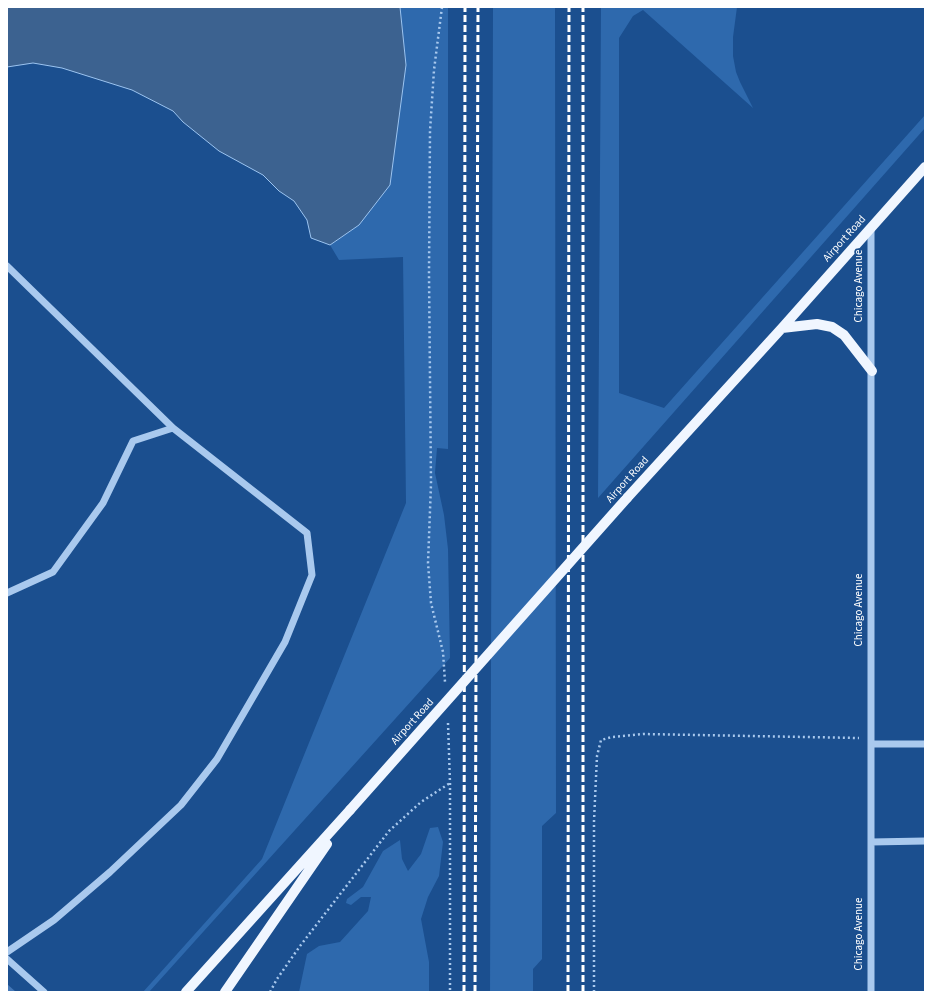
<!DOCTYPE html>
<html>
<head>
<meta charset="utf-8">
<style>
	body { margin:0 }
	#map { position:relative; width:932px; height:999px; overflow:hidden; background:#1b4f8f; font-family:"Source Sans 3",sans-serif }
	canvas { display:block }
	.frame { position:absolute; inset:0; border:8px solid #fff; pointer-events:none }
</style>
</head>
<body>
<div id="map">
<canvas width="932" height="999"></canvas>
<div class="frame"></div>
</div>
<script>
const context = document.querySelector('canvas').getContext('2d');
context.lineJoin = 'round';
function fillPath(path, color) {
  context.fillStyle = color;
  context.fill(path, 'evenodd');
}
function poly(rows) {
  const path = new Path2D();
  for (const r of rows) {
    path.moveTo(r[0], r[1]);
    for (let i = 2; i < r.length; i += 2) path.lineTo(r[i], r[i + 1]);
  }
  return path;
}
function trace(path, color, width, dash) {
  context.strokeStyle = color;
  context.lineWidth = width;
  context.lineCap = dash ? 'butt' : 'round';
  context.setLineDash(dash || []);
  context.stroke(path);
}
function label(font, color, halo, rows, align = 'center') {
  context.font = font + ' "Source Sans 3",sans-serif';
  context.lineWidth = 3.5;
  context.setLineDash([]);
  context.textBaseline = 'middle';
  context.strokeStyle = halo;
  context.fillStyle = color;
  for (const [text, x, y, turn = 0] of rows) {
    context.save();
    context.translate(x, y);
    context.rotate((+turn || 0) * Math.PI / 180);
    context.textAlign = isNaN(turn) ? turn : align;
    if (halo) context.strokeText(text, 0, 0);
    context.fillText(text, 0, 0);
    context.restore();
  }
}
fillPath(poly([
	[400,7,448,7,448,449,437,448,435,473,444,515,448,549,450,658,149,992,143,992,262,859,406,503,403,257,339,260,330,245,359,225,406,65],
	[493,7,555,7,556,813,542,826,542,959,533,969,533,992,490,992],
	[601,7,737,7,733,37,733,56,736,72,740,82,753,108,643,10,633,16,619,38,619,393,664,408,925,115,925,128,598,498],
	[438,827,443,842,439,876,428,897,421,919,429,962,429,992,299,992,307,954,319,946,340,942,368,911,371,897,361,897,351,905,346,903,347,899,363,887,383,851,400,840,402,859,408,871,421,854,430,828]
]), '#2e69ad');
const water = poly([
	[7,7,400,7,406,65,390,185,359,225,330,245,311,238,307,220,294,201,279,191,263,175,219,151,183,122,173,111,132,90,62,68,33,63,7,67,7,7]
]);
fillPath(water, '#3c6290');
trace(water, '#9cc4f0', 1);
fillPath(poly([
	[7,984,16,992,7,992]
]), '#4478b7');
trace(poly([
	[442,7,434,70,430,131,429,274,431,484,428,563,431,603,443,652,445,682],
	[448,723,450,783,450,992],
	[270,992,277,979,300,946,389,831,421,802,450,783],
	[594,992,594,821,597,756,601,740,612,737,643,734,859,738]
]), '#a9c9ee', 2.5, [2, 3]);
trace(poly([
	[871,228,871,992],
	[7,266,173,428],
	[7,593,53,572,103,503,133,441,173,428,307,533,312,575,285,642,217,759,181,805,110,872,54,920,7,952],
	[872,744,925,744],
	[871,842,925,841],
	[7,959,44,992]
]), '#a9c9ee', 7);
trace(poly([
	[782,328,817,324,832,327,844,335,872,371],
	[627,498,782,328,925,167],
	[186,992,350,810],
	[225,992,327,844]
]), '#f0f6ff', 10);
trace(poly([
	[464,992,465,7],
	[475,992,478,7],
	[568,992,569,7],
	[583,992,583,7]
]), '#fff', 3, [7, 3]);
trace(poly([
	[350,810,627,498]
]), '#f0f6ff', 10);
label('11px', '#fff', '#1b4f8f', [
	["Airport Road",845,239,-48],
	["Chicago Avenue",860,286,-90],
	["Airport Road",628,480,-48],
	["Chicago Avenue",860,610,-90],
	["Airport Road",413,722,-48],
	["Chicago Avenue",860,934,-90]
]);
</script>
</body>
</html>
